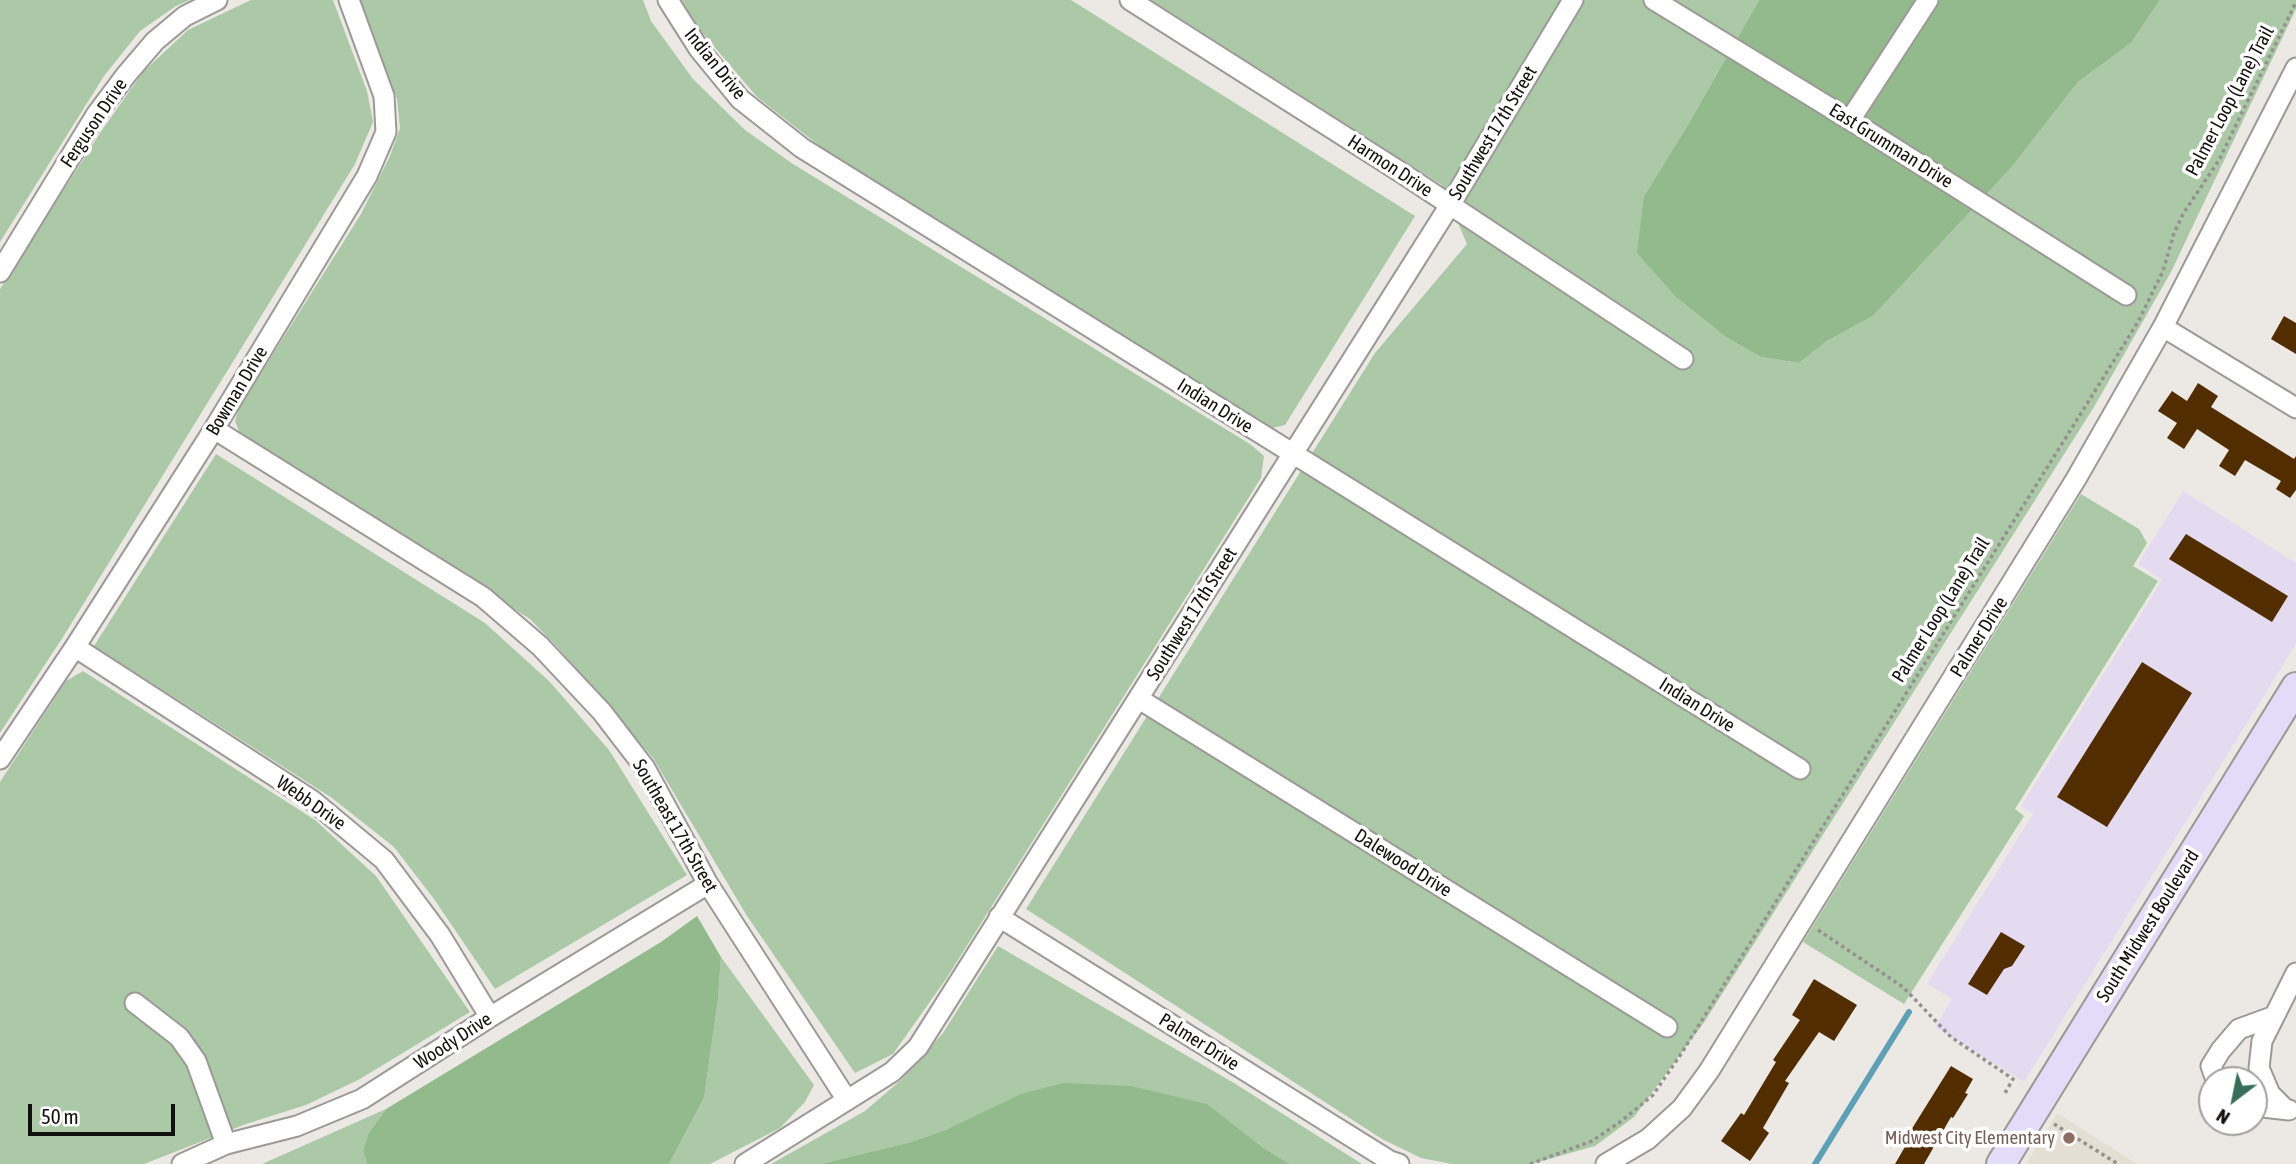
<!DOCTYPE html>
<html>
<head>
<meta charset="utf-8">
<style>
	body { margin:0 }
	#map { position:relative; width:2296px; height:1164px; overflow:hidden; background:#ece9e5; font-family:"Asap Condensed",sans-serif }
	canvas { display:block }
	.north { position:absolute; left:2198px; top:1066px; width:70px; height:70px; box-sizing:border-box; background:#fff; border:2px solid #a0a09f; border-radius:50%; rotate:212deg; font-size:19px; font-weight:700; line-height:28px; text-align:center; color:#12110f }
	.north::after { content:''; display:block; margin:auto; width:24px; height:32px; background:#366f57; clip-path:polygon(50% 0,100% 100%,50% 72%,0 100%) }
	.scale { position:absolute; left:28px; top:1104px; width:147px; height:32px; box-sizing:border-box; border:4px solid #12110f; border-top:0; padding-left:9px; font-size:21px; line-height:24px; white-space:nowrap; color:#12110f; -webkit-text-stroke:5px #fff; paint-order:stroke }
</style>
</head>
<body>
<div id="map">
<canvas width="2296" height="1164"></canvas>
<div class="north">N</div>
<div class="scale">50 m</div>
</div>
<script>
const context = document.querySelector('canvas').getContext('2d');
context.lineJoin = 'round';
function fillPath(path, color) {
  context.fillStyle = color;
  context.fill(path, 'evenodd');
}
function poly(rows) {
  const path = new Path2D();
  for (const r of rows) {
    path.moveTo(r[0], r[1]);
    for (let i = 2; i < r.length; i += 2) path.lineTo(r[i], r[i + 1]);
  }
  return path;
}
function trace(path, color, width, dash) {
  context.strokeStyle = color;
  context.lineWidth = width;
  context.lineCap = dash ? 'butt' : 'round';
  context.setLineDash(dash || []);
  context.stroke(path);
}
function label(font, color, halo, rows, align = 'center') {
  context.font = font + ' "Asap Condensed",sans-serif';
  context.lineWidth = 7;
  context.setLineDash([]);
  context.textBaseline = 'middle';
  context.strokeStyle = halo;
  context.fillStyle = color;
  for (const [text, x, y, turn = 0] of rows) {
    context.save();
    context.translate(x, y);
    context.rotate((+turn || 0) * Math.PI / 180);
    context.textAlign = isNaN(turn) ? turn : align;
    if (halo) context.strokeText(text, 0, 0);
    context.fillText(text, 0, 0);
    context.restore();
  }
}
fillPath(poly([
	[2183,491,2296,563,2296,644,2024,1082,1935,1027,1952,999,1927,984,2033,814,2021,806,2162,580,2138,564]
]), '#e5dbf0');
fillPath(poly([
	[2057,1113,2137,1164,2026,1164]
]), '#e5ded3');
fillPath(poly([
	[0,0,190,0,176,6,140,31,104,76,0,242],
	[251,0,333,0,367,91,373,122,355,164,63,637,0,733,0,289,102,130,143,72,188,30],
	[359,0,643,0,651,21,693,79,745,130,793,164,1250,444,1264,456,1261,478,946,979,893,1054,855,1073,747,916,653,758,559,649,530,619,241,436,235,421,239,408,361,214,390,156,400,128,397,99],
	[682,0,1071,0,1415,216,1285,425,1268,429,1196,381,826,151,757,97,695,24],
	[1151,0,1759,0,1689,123,1644,196,1678,299,1727,338,1761,357,1799,363,1827,341,1873,316,2011,168,2078,82,2131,43,2160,0,2296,0,2296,9,2171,272,2094,407,1705,1021,1634,1117,1595,1146,1531,1164,1452,1164,1421,1158,1382,1139,1026,909,1375,353,1467,244,1442,185],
	[216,454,485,623,550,682,609,750,687,875,495,989,434,899,394,847,332,798,94,646],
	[2081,494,2139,529,2147,543,2133,566,2158,581,2015,809,2024,816,1904,1004,1803,942],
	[83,671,315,820,376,876,470,1012,360,1079,306,1105,246,1124,144,1164,0,1164,0,782,66,681],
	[998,946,1234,1083,1362,1164,1290,1164,1262,1147,948,1129,911,1142,820,1164,771,1164,865,1111,901,1080,943,1033],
	[721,957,814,1085,805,1102,780,1128,710,1164,669,1164,704,1098,718,999],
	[386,1109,368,1134,363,1151,367,1164,262,1164]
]), '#abc9a6');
fillPath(poly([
	[1759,0,2160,0,2131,43,2078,82,2011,168,1873,316,1827,341,1799,363,1761,357,1727,338,1678,299,1637,253,1644,196,1689,123],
	[697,916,721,957,718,999,704,1098,669,1164,367,1164,363,1151,368,1134,386,1109,661,942],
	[1063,1083,1131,1086,1207,1104,1262,1147,1290,1164,820,1164,911,1142,948,1129,1021,1094]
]), '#93ba8c');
trace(poly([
	[1815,1164,1909,1012]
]), '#5ca1b7', 6);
fillPath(poly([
	[2284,316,2296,323,2296,354,2271,339],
	[2198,383,2218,396,2211,407,2294,459,2296,456,2296,490,2290,498,2276,489,2281,481,2245,460,2235,476,2219,466,2229,450,2197,429,2184,449,2167,438,2177,423,2158,411,2172,391,2187,401],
	[2186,534,2288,596,2272,622,2169,559],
	[2142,662,2192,693,2107,827,2057,797],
	[2001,932,2025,946,2012,966,2004,969,1987,995,1968,984],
	[1814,979,1857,1005,1834,1041,1819,1032,1785,1081,1789,1083,1763,1128,1769,1133,1750,1161,1721,1141,1741,1113,1744,1115,1776,1062,1773,1060,1800,1020,1792,1015],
	[1951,1066,1973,1079,1965,1093,1968,1094,1953,1118,1951,1117,1924,1164,1895,1164,1906,1145,1903,1143]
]), '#512d00');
const minor = poly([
	[668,0,699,49,740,99,802,148,1800,769],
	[1130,0,1402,173,1683,359],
	[1654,0,1850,120,2126,295],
	[1850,120,1928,0],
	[0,272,96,115,126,75,155,41,185,16,217,0],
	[2163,327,2296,408],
	[214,429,483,597,540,646,602,712,645,768,708,884,847,1100],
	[75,647,313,801,384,860,440,935,490,1017],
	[1139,699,1667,1027],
	[0,759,75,647,214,429,367,176,386,132,384,96,349,0],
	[999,917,1390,1161,1399,1164],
	[135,1003,179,1037,196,1061,226,1144],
	[2216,1080,2211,1066,2221,1050,2239,1029,2272,1017],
	[2254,1106,2289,1110],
	[2285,1109,2270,1094,2259,1068,2262,1041,2296,973],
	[182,1164,226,1144,297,1126,362,1099,490,1017,708,884],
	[745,1164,892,1072,918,1047,1450,205,1573,0],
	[1606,1164,1648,1139,1682,1108,1709,1071,2076,479,2163,327,2296,68]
]);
const secondary = poly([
	[2001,1164,2296,687]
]);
trace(minor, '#9c9a96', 23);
trace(secondary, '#9c9a96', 32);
trace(poly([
	[1818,930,1903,987,1951,1037,2013,1079,2005,1093],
	[2054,1124,2118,1164],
	[1530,1164,1592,1141,1620,1122,1653,1095,1679,1057,2138,322,2163,271,2174,233,2183,214,2219,160,2296,2]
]), '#94928f', 3.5, [3.5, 3.5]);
trace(minor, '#fff', 19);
trace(secondary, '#e3dcf9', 28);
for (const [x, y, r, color] of [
	[2069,1138,7,"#8d6e63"]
]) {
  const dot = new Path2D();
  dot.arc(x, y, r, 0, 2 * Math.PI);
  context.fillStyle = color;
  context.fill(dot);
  trace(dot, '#fff', 2.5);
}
label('19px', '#12110f', '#fff', [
	["Indian Drive",715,64,51],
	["Palmer Loop (Lane) Trail",2230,101,-62],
	["Ferguson Drive",94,123,-56],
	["Southwest 17th Street",1493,133,-59],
	["East Grumman Drive",1891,146,32],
	["Harmon Drive",1390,166,33],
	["Bowman Drive",237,391,-59],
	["Indian Drive",1215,406,32],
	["Palmer Loop (Lane) Trail",1941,610,-58],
	["Southwest 17th Street",1192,614,-58],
	["Palmer Drive",1979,637,-58],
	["Indian Drive",1697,705,32],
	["Webb Drive",311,803,35],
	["Southeast 17th Street",675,826,60],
	["Dalewood Drive",1403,863,32],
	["South Midwest Boulevard",2148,926,-58],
	["Woody Drive",453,1041,-33],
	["Palmer Drive",1199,1042,32]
]);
label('19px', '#785e54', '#fff', [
	["Midwest City Elementary",2055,1138]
], 'right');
</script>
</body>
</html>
